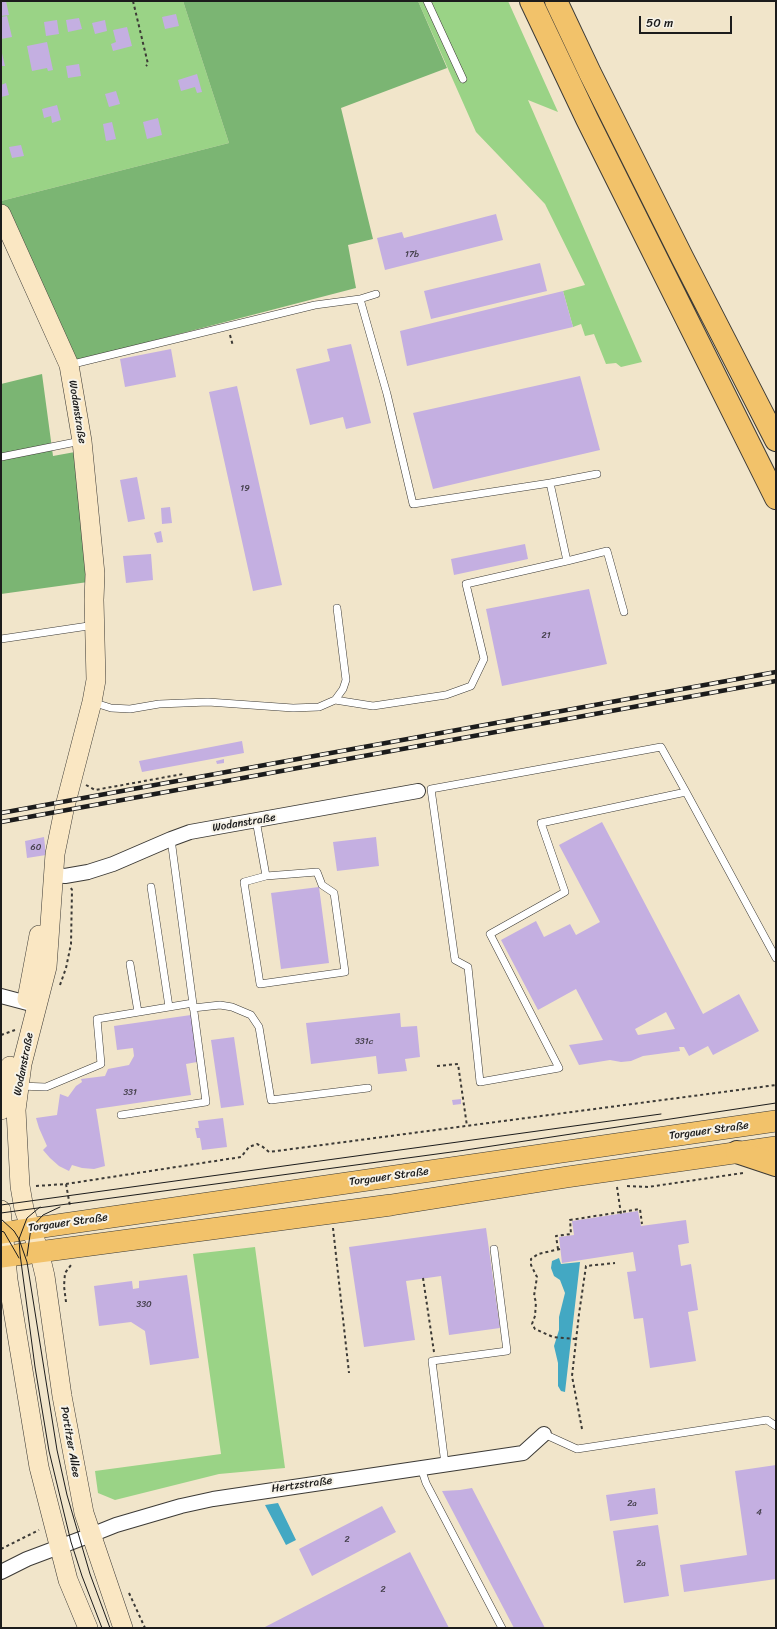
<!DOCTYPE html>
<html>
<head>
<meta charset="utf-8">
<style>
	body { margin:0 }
	#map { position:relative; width:777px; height:1629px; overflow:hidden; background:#f1e5ca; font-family:Sriracha,sans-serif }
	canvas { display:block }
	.frame { position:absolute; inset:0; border:2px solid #1c1c1c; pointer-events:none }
	.scale { position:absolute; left:639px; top:16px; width:93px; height:18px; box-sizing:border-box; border:2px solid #1c1c1c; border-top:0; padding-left:5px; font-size:12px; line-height:14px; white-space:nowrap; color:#1c1c1c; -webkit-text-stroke:3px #f7f3e8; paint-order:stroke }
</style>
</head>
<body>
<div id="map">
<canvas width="777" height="1629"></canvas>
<div class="frame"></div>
<div class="scale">50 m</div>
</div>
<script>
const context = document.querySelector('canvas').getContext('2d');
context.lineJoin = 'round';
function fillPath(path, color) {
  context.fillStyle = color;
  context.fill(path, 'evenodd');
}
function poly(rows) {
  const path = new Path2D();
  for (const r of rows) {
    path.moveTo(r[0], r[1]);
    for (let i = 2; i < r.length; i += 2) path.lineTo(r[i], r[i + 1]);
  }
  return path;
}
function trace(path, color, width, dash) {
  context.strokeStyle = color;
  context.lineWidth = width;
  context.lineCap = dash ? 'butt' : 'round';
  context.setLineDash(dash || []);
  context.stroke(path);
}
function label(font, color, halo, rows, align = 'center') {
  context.font = font + ' Sriracha,sans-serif';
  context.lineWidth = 4;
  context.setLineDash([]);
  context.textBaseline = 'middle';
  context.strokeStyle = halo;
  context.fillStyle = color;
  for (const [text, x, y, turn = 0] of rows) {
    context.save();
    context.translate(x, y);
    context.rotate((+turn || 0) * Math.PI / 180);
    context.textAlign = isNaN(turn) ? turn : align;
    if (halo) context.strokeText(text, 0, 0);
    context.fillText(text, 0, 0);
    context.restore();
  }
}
fillPath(poly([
	[1,1,183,1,229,143,1,201],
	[418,1,508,1,558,112,528,100,642,362,621,367,616,363,606,364,594,334,585,336,581,324,573,327,563,291,585,285,545,204,476,132],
	[255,1247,285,1468,219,1474,115,1500,98,1493,95,1471,221,1454,193,1254]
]), '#9ad386');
fillPath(poly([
	[183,1,418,1,447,68,341,108,373,239,348,245,356,288,75,361,1,212,1,201,229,143],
	[42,374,53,456,75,452,88,582,1,594,1,384]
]), '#7bb573');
fillPath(poly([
	[559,1258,561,1264,580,1262,565,1392,561,1391,558,1386,558,1363,554,1346,559,1330,559,1317,565,1293,560,1280,554,1276,551,1268,552,1261],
	[278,1503,296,1540,286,1545,265,1505]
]), '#43a8c3');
fillPath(poly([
	[1,1,6,1,9,15,1,16],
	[176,14,179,26,165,29,162,17],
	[7,16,12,37,1,39,1,17],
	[79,18,82,29,68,32,66,20],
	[57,20,59,34,46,36,44,22],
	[105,20,107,31,95,34,92,23],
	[127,27,132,46,113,51,111,44,116,42,113,30],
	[47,42,53,70,48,71,47,68,32,71,27,46],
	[1,49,5,66,1,66],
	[79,64,81,76,68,78,66,66],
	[197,74,202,92,197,93,195,87,181,91,178,80],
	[6,83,9,95,1,97,1,85],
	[116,91,120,104,109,107,105,94],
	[57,105,61,120,52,123,51,116,44,118,42,109],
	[158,118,162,135,147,139,143,122],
	[112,122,116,139,106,141,103,124],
	[21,145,24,156,12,158,9,147],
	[496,214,503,240,385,270,377,238,402,232,404,238],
	[540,263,547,291,431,319,424,291],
	[563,291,573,327,407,366,400,331],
	[351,344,371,423,346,429,343,417,310,425,296,369,330,361,327,349],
	[171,349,176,377,125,387,120,359],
	[580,376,600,450,433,489,413,413],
	[237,386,282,585,253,591,209,392],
	[137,477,145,519,128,522,120,480],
	[170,507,172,523,162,524,161,508],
	[161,531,163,542,157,543,154,533],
	[525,544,528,559,454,575,451,559],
	[151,554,153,580,126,583,123,556],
	[589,589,607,664,502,686,486,609],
	[242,741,244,753,142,772,139,761],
	[224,759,224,763,217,764,216,761],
	[602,822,703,1014,739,994,759,1031,713,1055,708,1046,689,1056,684,1047,679,1047,680,1051,643,1056,631,1061,621,1062,610,1060,579,1065,569,1045,603,1040,576,989,538,1010,501,940,536,921,544,937,570,924,576,935,600,922,559,845],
	[666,1012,675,1029,638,1035,635,1029],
	[44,837,46,855,27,858,25,841],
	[376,837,379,866,337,871,333,842],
	[319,887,329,963,281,969,271,893],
	[400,1013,401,1027,417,1026,420,1057,405,1059,407,1071,378,1074,376,1056,311,1064,306,1023],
	[191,1015,197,1062,186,1064,191,1095,96,1109,105,1166,94,1169,82,1168,72,1165,69,1171,59,1166,50,1158,43,1150,47,1146,39,1128,36,1118,57,1115,60,1094,68,1097,76,1086,82,1082,81,1079,105,1076,108,1069,129,1065,134,1056,133,1048,117,1050,114,1026],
	[234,1037,244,1105,221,1108,211,1040],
	[461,1099,461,1104,453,1105,452,1100],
	[223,1118,227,1147,202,1150,200,1138,197,1138,195,1128,199,1128,198,1121],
	[638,1211,641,1226,686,1220,689,1243,678,1245,681,1266,691,1264,698,1310,688,1312,696,1361,650,1368,643,1318,634,1319,627,1272,636,1271,633,1252,562,1263,559,1237,574,1235,572,1221],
	[486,1228,500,1328,449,1335,441,1276,406,1281,415,1340,364,1347,349,1247],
	[187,1275,199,1358,150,1365,145,1331,131,1322,99,1326,94,1286,132,1281,133,1289,139,1288,139,1281],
	[776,1465,776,1579,684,1592,680,1565,747,1555,735,1471],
	[472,1488,545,1628,514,1628,442,1491,460,1490],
	[655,1488,658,1514,610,1521,606,1495],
	[382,1506,396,1532,312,1576,299,1549],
	[658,1525,669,1596,624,1603,613,1531],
	[410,1552,449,1628,263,1628]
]), '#c4afe1');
const lane = poly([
	[427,1,463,79],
	[360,299,376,294],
	[69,365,315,305,360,299,387,394,413,504,550,483,567,561,466,584,484,659,471,686,446,695,373,706,335,700],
	[1,457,81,441],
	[550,483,597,474],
	[567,561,607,551,624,612],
	[1,639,95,625],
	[92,702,111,708,130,709,159,704,208,702,293,708,319,707,335,700,343,689,346,680,337,608],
	[686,792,541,823,565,892,490,934,559,1068,480,1082,468,967,455,960,431,789,661,747,686,792,776,958],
	[256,820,266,876,244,882,260,984,345,972,334,893,322,885,317,872,266,876],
	[151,887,169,1007],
	[130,964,138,1012],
	[193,1008,220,1005,232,1007,251,1015,259,1027,271,1100,368,1088],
	[19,1086,46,1087,101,1064,97,1019,193,1003],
	[121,1115,206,1102,171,839],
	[544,1434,577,1449,767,1420,776,1426],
	[445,1464,432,1361,507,1351,494,1249],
	[421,1468,426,1483,502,1628]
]);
const street = poly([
	[53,875,65,876,88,872,113,864,171,839,190,832,418,791],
	[1,996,35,1005],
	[1,1572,27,1559,91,1535,116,1525,181,1506,213,1499,523,1453,544,1434]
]);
const secondary = poly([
	[1,214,69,365,82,441,95,574,94,600,96,680,92,702,64,810,55,854,47,967,22,1064,16,1110,20,1186,24,1209,39,1251,45,1276,62,1396,84,1513,123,1628],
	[27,999,39,935],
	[1,1110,10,1066],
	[1,1210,8,1280,39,1467,68,1580,88,1628]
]);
const primary = poly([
	[1,1233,776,1121],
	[1,1257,391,1205,567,1177,776,1147]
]);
const highway = poly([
	[531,1,587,119,776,498],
	[556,1,590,73,682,257,776,440],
	[737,1152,776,1165]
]);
trace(lane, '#3c3a36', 8);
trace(street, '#3c3a36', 16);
trace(secondary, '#3c3a36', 20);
trace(primary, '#3c3a36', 22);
trace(highway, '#3c3a36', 24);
trace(poly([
	[133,1,148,64,146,66],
	[230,335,233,346],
	[86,785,95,790,183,774],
	[60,985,66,968,71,944,72,890,71,888],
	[1,1035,15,1030],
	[437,1066,458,1064,467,1126],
	[66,1184,70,1206],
	[36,1186,66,1184,241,1157,249,1147,257,1144,263,1147,269,1152,776,1085],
	[627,1186,648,1187,743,1173],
	[617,1187,621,1214],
	[333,1228,349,1373],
	[558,1249,556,1236,571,1234,570,1220,640,1209,642,1224],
	[560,1249,538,1254,531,1259,531,1265,537,1277,534,1296,536,1302,535,1316,532,1324,535,1329,553,1337,576,1339],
	[423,1278,434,1352],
	[66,1302,64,1286,65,1273,71,1265],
	[582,1429,572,1376,579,1314,586,1266,615,1263],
	[1,1549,39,1530],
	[129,1593,145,1628]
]), '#3c3a36', 2, [3, 3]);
trace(lane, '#fff', 7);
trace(street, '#fff', 14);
trace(secondary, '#fae7c3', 19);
trace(primary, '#f2c26a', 21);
trace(highway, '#f2c26a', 22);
trace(poly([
	[1,1205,661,1114],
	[40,1207,27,1218,19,1239,20,1254,35,1367,49,1451,71,1542,82,1576,102,1628],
	[1,1213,459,1151,776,1103],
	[1,1219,14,1231,19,1239,27,1262,57,1450,67,1495,90,1574,110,1628],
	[1,1231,4,1232,19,1258],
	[27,1256,31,1228,43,1215,60,1207]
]), '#1c1c1c', 1);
const rail = poly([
	[1,813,776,672],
	[1,822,776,681]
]);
trace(rail, '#1c1c1c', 4.5);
trace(rail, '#f7f3e8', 3, [9]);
label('9px', '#46414d', null, [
	["17b",412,255],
	["19",245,489],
	["21",546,636],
	["60",36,848],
	["331c",364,1042],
	["331",130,1093],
	["330",144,1305],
	["2a",632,1504],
	["4",759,1513],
	["2",347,1540],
	["2a",641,1564],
	["2",383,1590]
]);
label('11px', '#1c1c1c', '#f7f3e8', [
	["Wodanstraße",77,412,81],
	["Wodanstraße",244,823,-10],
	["Wodanstraße",24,1064,-79],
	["Torgauer Straße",709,1131,-8],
	["Torgauer Straße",389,1177,-8],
	["Torgauer Straße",68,1223,-8],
	["Portitzer Allee",70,1442,80],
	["Hertzstraße",302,1485,-8]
]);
</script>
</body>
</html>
